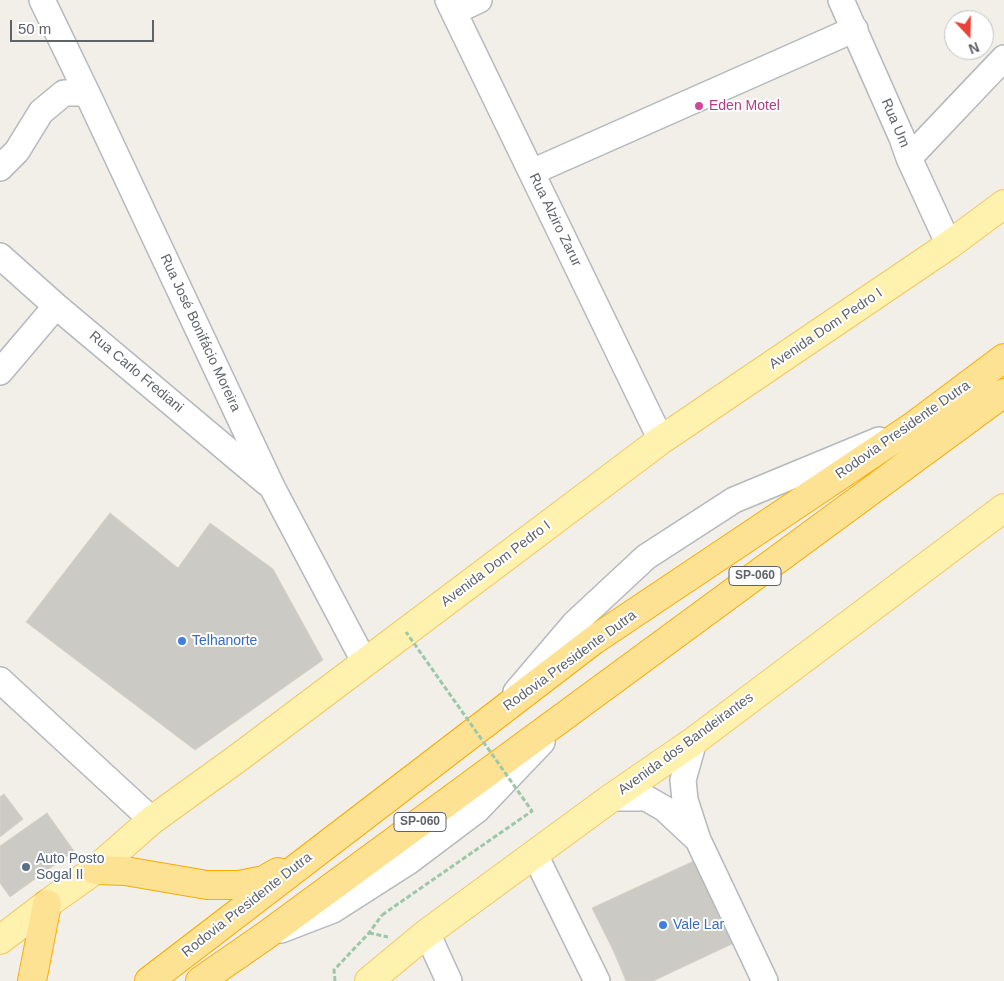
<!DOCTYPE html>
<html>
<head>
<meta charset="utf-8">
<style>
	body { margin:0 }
	#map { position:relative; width:1004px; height:981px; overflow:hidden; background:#f1efe8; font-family:Helvetica,sans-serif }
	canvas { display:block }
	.north { position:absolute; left:944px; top:10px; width:50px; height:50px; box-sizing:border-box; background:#fff; border:1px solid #bfc1c3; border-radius:50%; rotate:159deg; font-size:14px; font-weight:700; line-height:20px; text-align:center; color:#5f6368 }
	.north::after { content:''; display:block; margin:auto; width:18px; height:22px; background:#ea4335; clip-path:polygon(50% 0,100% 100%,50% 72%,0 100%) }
	.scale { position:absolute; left:10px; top:20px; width:144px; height:22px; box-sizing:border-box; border:2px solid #5f6368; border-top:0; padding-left:6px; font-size:15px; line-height:18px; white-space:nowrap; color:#5f6368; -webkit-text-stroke:4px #fff; paint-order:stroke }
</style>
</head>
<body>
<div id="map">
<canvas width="1004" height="981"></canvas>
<div class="north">N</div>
<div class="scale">50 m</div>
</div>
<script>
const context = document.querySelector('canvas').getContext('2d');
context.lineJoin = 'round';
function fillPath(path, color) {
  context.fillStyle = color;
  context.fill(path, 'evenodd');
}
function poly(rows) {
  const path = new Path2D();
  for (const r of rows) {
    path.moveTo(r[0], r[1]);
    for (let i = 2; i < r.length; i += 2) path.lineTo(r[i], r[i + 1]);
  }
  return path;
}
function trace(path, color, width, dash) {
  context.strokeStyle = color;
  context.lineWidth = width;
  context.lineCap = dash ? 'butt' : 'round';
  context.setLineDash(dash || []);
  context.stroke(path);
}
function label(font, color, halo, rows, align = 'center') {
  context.font = font + ' Helvetica,sans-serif';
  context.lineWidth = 4;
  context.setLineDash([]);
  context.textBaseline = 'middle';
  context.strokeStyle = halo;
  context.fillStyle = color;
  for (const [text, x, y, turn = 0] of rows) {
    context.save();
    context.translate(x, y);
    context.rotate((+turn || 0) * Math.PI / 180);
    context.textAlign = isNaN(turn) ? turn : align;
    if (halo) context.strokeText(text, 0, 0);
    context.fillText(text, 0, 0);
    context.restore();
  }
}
const building = poly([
	[110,513,178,568,210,523,273,569,323,660,195,750,26,622,110,513],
	[4,794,23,819,0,837,0,797,4,794],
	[47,813,74,851,10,897,0,883,0,846,47,813],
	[696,860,734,943,653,981,626,981,613,950,592,908,696,860]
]);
fillPath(building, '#cccac5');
trace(building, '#d6d1c6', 1);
const minor = poly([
	[42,0,87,93,272,487,365,663],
	[448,0,661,440],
	[841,0,902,138,909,158,949,245],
	[454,12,479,0],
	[909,158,1004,58],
	[0,168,17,151,41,112,64,93,87,93],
	[532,172,855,29],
	[0,256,56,306,267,483],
	[0,372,56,306],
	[0,680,152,820],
	[516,692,574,624,646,557,734,500,879,440],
	[694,741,683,780,685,800,698,840,765,981],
	[611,798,646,798,665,809,696,838],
	[535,855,597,981],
	[281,930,333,910,408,862,477,810,542,742],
	[427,933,449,981]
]);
const major = poly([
	[0,940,47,904,95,870,152,820,238,758,661,440,949,245,1004,204],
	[369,981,427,933,611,798,694,741,1004,508]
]);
const highway = poly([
	[95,870,125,871,207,885,239,885,264,880,278,872],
	[32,981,47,904],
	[149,981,594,640,912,427,1004,358],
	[200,981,265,936,1004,393]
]);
trace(minor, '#b5b8bc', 28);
trace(major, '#f2c960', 30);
trace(highway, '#f9ab00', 30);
trace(poly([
	[369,933,388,937],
	[335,981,334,970,369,933,382,915]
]), '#9cc7a9', 3, [5, 2.5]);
trace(minor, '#fff', 25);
trace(major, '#fff2af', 28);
trace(highway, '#fde293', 28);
trace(poly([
	[382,915,532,811,406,632]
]), '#9cc7a9', 3, [5, 2.5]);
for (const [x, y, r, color] of [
	[699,106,5,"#d1479c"],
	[182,641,5,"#3f7fe0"],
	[26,867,5,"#5c6f8a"],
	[663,925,5,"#3f7fe0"]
]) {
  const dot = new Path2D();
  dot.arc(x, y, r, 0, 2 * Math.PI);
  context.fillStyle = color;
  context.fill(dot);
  trace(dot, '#fff', 2);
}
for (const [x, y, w] of [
	[755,576,52],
	[420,822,52]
]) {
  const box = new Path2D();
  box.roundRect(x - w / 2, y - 9.5, w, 19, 4);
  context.fillStyle = '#fff';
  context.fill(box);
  trace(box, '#5f6368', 1);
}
label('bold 12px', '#5f6368', null, [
	["SP-060",755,576],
	["SP-060",420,822]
]);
label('14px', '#b23c85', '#fff', [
	["Eden Motel",709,106]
], 'left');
label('14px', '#5f6368', '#fff', [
	["Rua Um",895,123,67],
	["Rua Alziro Zarur",555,220,64],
	["Avenida Dom Pedro I",826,329,-34],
	["Rua José Bonifácio Moreira",200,333,65],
	["Rua Carlo Frediani",136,372,40],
	["Rodovia Presidente Dutra",903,430,-35],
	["Avenida Dom Pedro I",496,564,-37],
	["Rodovia Presidente Dutra",570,661,-36],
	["Avenida dos Bandeirantes",686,744,-36],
	["Rodovia Presidente Dutra",247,905,-38]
]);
label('14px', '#366cbe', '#fff', [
	["Telhanorte",192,641],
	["Vale Lar",673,925]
], 'left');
label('14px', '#4e5e75', '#fff', [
	["Auto Posto",36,859],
	["Sogal II",36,875]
], 'left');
</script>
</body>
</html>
